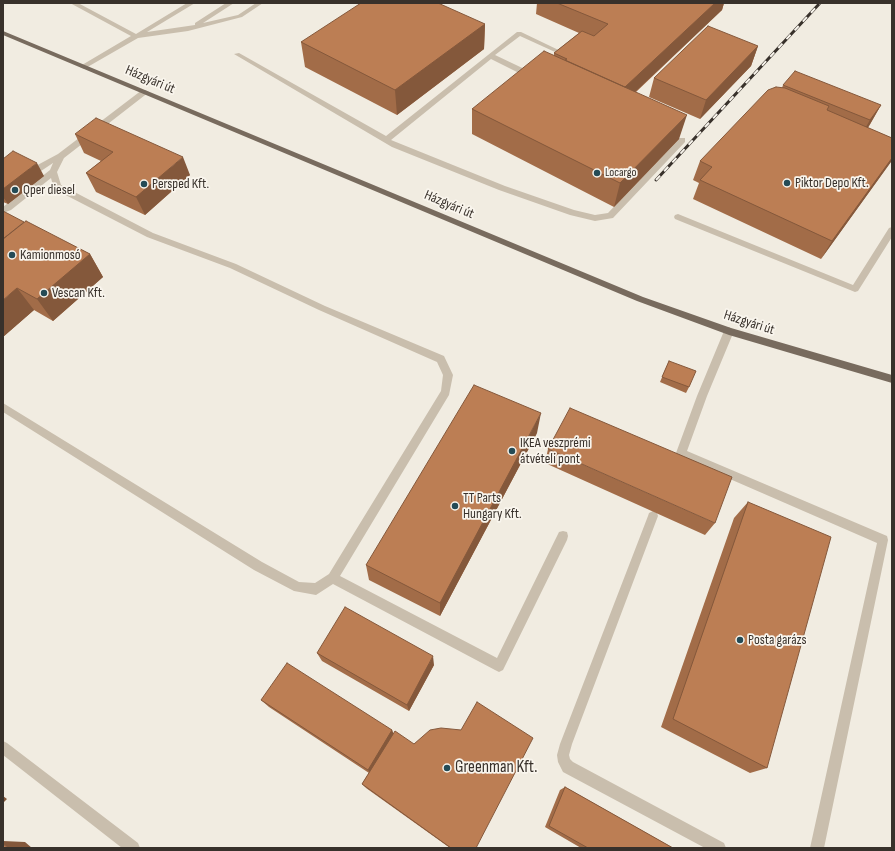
<!DOCTYPE html>
<html>
<head>
<meta charset="utf-8">
<style>
	body { margin:0 }
	#map { position:relative; width:895px; height:851px; overflow:hidden; background:#f1ece1; font-family:"Sofia Sans Condensed",sans-serif }
	canvas { display:block }
	.frame { position:absolute; inset:0; border:4px solid #38312b; pointer-events:none }
</style>
</head>
<body>
<div id="map">
<canvas width="895" height="851"></canvas>
<div class="frame"></div>
</div>
<script>
const context = document.querySelector('canvas').getContext('2d');
context.lineJoin = 'round';
function poly(rows) {
  const path = new Path2D();
  for (const r of rows) {
    path.moveTo(r[0], r[1]);
    for (let i = 2; i < r.length; i += 2) path.lineTo(r[i], r[i + 1]);
  }
  return path;
}
function fillPath(path, color) {
  context.fillStyle = color;
  context.fill(path, 'evenodd');
}
function trace(path, color, width, dash) {
  context.strokeStyle = color;
  context.lineWidth = width;
  context.lineCap = dash ? 'butt' : 'round';
  context.setLineDash(dash || []);
  context.stroke(path);
}
function label(font, color, halo, rows, align = 'center') {
  context.font = font + ' "Sofia Sans Condensed",sans-serif';
  context.lineWidth = 3.5;
  context.setLineDash([]);
  context.textBaseline = 'middle';
  context.strokeStyle = halo;
  context.fillStyle = color;
  for (const [text, x, y, turn = 0] of rows) {
    context.save();
    context.translate(x, y);
    context.rotate((+turn || 0) * Math.PI / 180);
    context.textAlign = isNaN(turn) ? turn : align;
    if (halo) context.strokeText(text, 0, 0);
    context.fillText(text, 0, 0);
    context.restore();
  }
}
fillPath(poly([
	[70,3,78,3,136,34,187,3,195,3,147,32,195,25,195,23,226,3,234,3,203,23,238,15,256,3,263,3,242,17,188,31,138,38,84,69,80,67,82,65,131,36,70,3],
	[517,32,521,32,571,56,566,57,520,36,495,55,535,74,535,78,529,78,491,59,391,140,505,186,574,210,595,215,608,213,679,138,685,138,685,142,613,218,595,221,570,215,499,190,392,147,234,54,239,53,386,136,517,32],
	[142,90,145,90,149,92,64,158,57,172,61,185,153,233,236,264,325,306,444,356,453,375,449,395,340,576,497,658,559,532,563,531,567,532,568,536,567,540,503,670,499,672,495,670,333,584,316,595,294,591,254,570,3,412,3,403,262,562,299,582,315,583,329,574,441,391,443,375,437,362,319,310,230,268,147,237,54,189,51,178,11,210,3,213,3,207,50,170,53,163,32,177,26,177,26,173,32,168,58,154,142,90],
	[678,214,853,285,889,228,892,227,892,237,858,291,855,292,675,219,674,217,675,215,678,214],
	[729,327,734,331,707,396,687,451,887,536,888,540,824,848,810,848,877,543,677,456,676,453,697,396,724,331,729,327],
	[653,511,657,513,658,516,572,744,569,755,570,759,573,762,724,843,726,848,705,848,563,772,558,762,557,755,560,744,648,516,649,513,653,511],
	[3,741,7,743,138,843,140,848,122,848,3,755,3,741]
]), '#c9bead');
fillPath(poly([
	[3,31,643,297,731,328,892,375,892,383,729,335,637,301,3,35,3,31]
]), '#786b5e');
const rail = poly([
	[656,180,820,3]
]);
trace(rail, '#38312b', 3);
trace(rail, '#f9f5ed', 2, [6]);
fillPath(poly([
	[537,3,724,3,722,10,636,92,679,139,614,207,472,134,472,109,554,56,554,53,579,33,536,14],
	[485,24,484,49,397,115,305,67,301,42],
	[758,46,751,66,700,119,649,97,654,78],
	[783,85,881,105,868,128,892,138,892,160,821,259,693,199,699,183,693,180,700,161,782,88],
	[75,134,190,175,145,215,96,192,86,173,101,161,84,153],
	[3,159,44,176,8,204,3,202],
	[24,222,90,254,103,277,53,321,34,310,3,337],
	[669,361,689,387,686,393,660,382],
	[537,433,440,616,369,580,366,565],
	[548,449,715,523,705,535,545,463],
	[748,502,767,768,750,773,661,727,734,518],
	[317,653,434,665,409,711,322,661],
	[261,700,392,730,393,734,476,848,450,848,366,788,362,784,369,773,269,707],
	[565,787,673,848,581,848,545,827,560,790]
]), '#a26c48');
fillPath(poly([
	[715,3,724,3,722,10,618,108,623,89],
	[485,24,484,49,397,115,395,90],
	[758,46,751,66,700,119,706,100],
	[881,105,870,124,859,139,870,120],
	[687,115,679,139,614,207,620,183],
	[183,157,190,175,145,215,136,197],
	[892,158,892,160,891,162,821,259,832,241],
	[37,163,44,176,8,204,3,197,3,189],
	[90,254,103,277,53,321,37,299],
	[17,288,34,310,3,337,3,300],
	[541,413,537,433,440,616,440,603],
	[433,656,434,665,409,711,407,705],
	[392,730,394,735,371,774,368,770],
	[3,796,7,799,3,803],
	[3,841,25,842,32,848,8,848,3,844]
]), '#84583b');
const building = poly([
	[361,3,438,3,485,24,395,90,301,42,361,3],
	[557,3,715,3,625,87,565,60,567,59,554,53,582,31,594,36,608,24,557,3],
	[708,26,758,46,706,100,654,78,708,26],
	[544,51,687,115,620,183,472,109,544,51],
	[795,71,881,105,870,120,783,85,795,71],
	[776,87,785,88,829,106,827,110,892,138,892,158,832,241,700,180,712,167,700,161,768,90,776,87],
	[96,118,183,157,136,197,86,173,113,152,75,134,96,118],
	[13,151,37,163,3,189,3,159,13,151],
	[3,211,24,222,3,239,3,211],
	[26,221,90,254,37,299,17,288,3,300,3,239,26,221],
	[669,361,696,371,689,387,662,377,669,361],
	[474,385,541,413,440,603,366,565,474,385],
	[570,408,732,477,715,523,548,449,570,408],
	[748,502,831,537,767,768,673,719,748,502],
	[345,607,433,656,407,705,317,653,345,607],
	[287,663,392,730,368,770,261,700,287,663],
	[477,702,533,738,476,848,451,848,362,784,395,731,414,744,430,730,441,728,461,730,477,702],
	[565,787,673,848,588,848,549,826,565,787],
	[3,844,8,848,3,848,3,844]
]);
fillPath(building, '#bc7e54');
trace(building, '#84583b', 1);
for (const [x, y, r, color] of [
	[597,173,4,"#244b56"],
	[787,183,4,"#244b56"],
	[144,184,4,"#244b56"],
	[15,190,4,"#244b56"],
	[12,255,4,"#244b56"],
	[44,293,4,"#244b56"],
	[512,451,4,"#244b56"],
	[455,506,4,"#244b56"],
	[740,640,4,"#244b56"],
	[447,768,4,"#244b56"]
]) {
  const dot = new Path2D();
  dot.arc(x, y, r, 0, 2 * Math.PI);
  context.fillStyle = color;
  context.fill(dot);
  trace(dot, '#f9f5ed', 1.5);
}
label('12px', '#38312b', '#f9f5ed', [
	["Locargo",605,173]
], 'left');
label('14px', '#38312b', '#f9f5ed', [
	["Házgyári út",150,80,23],
	["Házgyári út",449,205,23],
	["Házgyári út",749,323,18]
]);
label('14px', '#38312b', '#f9f5ed', [
	["Piktor Depo Kft.",795,183],
	["Persped Kft.",152,184],
	["Qper diesel",23,190],
	["Kamionmosó",20,255],
	["Vescan Kft.",52,293],
	["IKEA veszprémi",520,443],
	["átvételi pont",520,459],
	["TT Parts",463,498],
	["Hungary Kft.",463,514],
	["Posta garázs",748,640]
], 'left');
label('17px', '#38312b', '#f9f5ed', [
	["Greenman Kft.",455,768]
], 'left');
</script>
</body>
</html>
